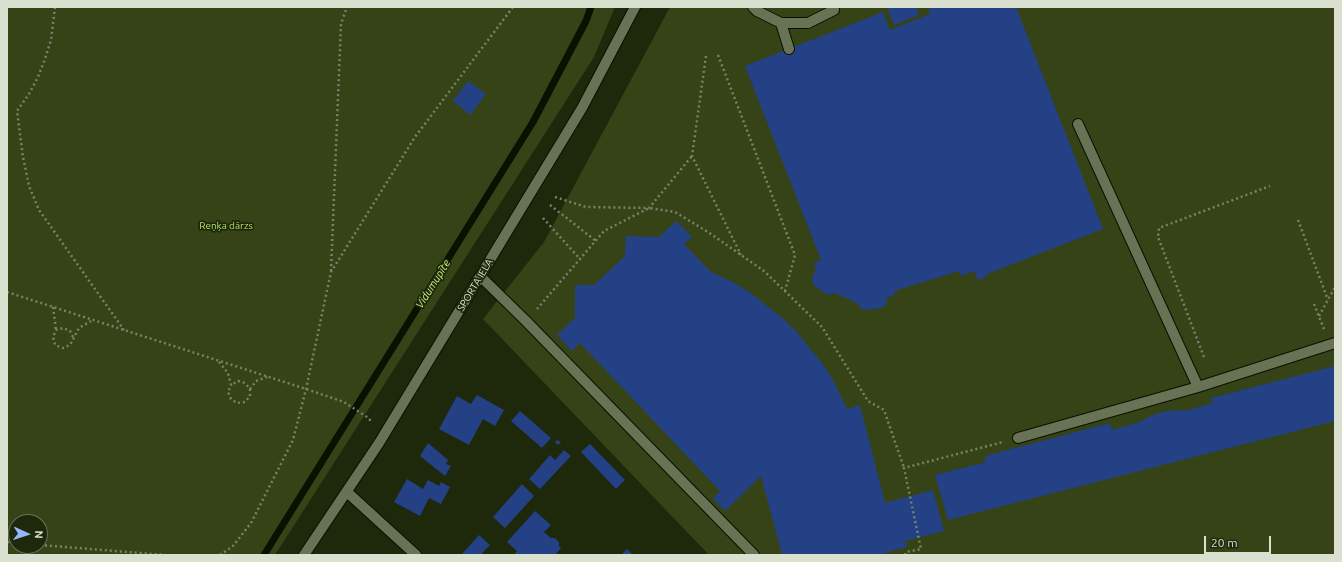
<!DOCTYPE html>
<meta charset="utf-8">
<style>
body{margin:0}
#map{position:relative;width:1342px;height:562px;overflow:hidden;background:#1e280b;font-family:Ubuntu,sans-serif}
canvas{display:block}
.frame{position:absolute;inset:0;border:8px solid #d9e0cf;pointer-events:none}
.north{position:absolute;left:8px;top:514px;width:40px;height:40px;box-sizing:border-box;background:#1e280b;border:1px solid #697259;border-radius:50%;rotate:93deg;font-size:11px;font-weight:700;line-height:16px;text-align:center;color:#d9e0cf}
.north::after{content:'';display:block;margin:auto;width:14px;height:18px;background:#95b6fd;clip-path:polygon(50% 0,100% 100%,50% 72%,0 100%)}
.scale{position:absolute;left:1204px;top:536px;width:67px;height:18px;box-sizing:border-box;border:2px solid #d9e0cf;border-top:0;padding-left:5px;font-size:12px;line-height:14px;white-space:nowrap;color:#d9e0cf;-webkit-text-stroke:3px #1e280b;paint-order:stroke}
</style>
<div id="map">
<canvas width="1342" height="562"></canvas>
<div class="frame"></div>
<div class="north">N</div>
<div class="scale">20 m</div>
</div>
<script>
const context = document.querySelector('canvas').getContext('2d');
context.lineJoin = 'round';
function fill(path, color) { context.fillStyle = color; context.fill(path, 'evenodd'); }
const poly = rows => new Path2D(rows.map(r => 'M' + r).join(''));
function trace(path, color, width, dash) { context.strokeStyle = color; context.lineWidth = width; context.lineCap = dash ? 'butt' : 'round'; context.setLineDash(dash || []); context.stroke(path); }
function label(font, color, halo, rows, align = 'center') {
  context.font = font + ' Ubuntu,sans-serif'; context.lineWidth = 3.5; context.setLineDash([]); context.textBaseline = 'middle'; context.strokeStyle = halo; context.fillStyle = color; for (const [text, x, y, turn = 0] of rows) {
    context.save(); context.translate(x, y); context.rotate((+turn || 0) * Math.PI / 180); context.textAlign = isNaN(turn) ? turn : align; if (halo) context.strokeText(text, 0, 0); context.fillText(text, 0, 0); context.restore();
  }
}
fill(poly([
 [7,7,615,7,594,57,275,555,7,555],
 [16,522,40,522,40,546,16,546],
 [670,7,1335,7,1335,555,709,555,483,319,544,242]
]), '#354316');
trace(poly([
 [264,555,533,122,586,21,591,7]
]), '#091100', 7);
fill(poly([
 [887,7,916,7,919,15,894,25],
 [929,7,1016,7,1103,229,987,274,988,276,978,280,974,271,961,276,959,271,894,291,895,295,886,298,887,303,885,306,881,308,866,310,861,309,859,305,851,300,834,293,829,295,824,293,814,285,812,282,813,275,816,270,814,263,821,260,745,66,883,12,890,30,930,14],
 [468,81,486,94,470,115,453,101],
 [676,221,692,237,684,244,711,272,731,281,749,292,781,317,795,330,821,362,832,378,847,409,860,405,885,503,933,490,944,531,905,541,907,547,877,555,782,555,761,476,725,511,713,498,720,491,580,343,572,351,557,335,575,318,575,285,594,285,625,256,626,236,659,237],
 [1335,366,1335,421,948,520,935,475,986,462,985,456,1110,423,1112,430,1137,423,1153,415,1166,411,1188,410,1213,403,1211,398],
 [477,395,504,410,495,426,483,419,469,445,439,429,457,396,471,404],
 [520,411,551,438,542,448,511,421],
 [557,440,561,442,558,445,555,442],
 [428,443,448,460,446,464,451,466,445,476,420,456],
 [590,444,625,480,616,489,581,452],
 [564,450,571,456,540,489,529,479,550,455,555,460],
 [407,479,423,489,428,480,439,486,441,482,450,487,441,504,429,498,420,516,394,502],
 [522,484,534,496,505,528,493,517],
 [535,511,551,525,544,532,551,538,555,538,559,542,559,546,561,548,555,555,514,555,517,551,507,542],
 [479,535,490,545,484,551,481,555,461,555],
 [627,549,633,555,621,555]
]), '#244185');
const minor = poly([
 [753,7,757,11,781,23,808,23,834,10,834,7],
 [781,23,789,49],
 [1078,124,1198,387],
 [480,276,526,321,754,555],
 [1018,438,1198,387,1335,343],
 [347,492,416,555],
 [304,555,379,443,490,260,582,108,635,7]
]);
trace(minor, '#081000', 12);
trace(poly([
 [55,7,51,40,45,59,38,77,29,94,17,111,23,157,29,186,39,210,124,330],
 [718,55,795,255,785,291],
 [706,56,692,156,741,255],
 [555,197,586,207,649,208,692,156],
 [550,205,596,241],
 [543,218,580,259],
 [1298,220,1328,300],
 [331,271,341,24,347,7],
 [7,292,306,389,344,402,367,417,371,421],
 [1314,304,1324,329],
 [53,307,56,330],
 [537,309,604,231,649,208,675,212,708,232,764,271,822,327,868,401,884,410,904,468],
 [1319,316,1335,287],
 [73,337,70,331,63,328,56,330,53,337,55,345,63,348,70,345,79,328,91,321],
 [1204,357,1158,237,1159,228,1270,186],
 [219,362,228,373,231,385,228,392,231,399,237,403,245,402,250,396,250,389,245,383,238,381,231,385],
 [250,389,256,381,267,377],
 [7,542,16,543],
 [40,545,165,555],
 [220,555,233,546,251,523,293,440,306,389,331,272,415,137,513,7],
 [905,555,906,552,921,549,904,468,1003,442]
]), '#79826b', 2.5, [2, 3]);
trace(minor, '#677354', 10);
label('10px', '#b7df6b', '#1e280b', [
 ["Reņķa dārzs",226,226]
]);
label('10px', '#d9e0cf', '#1e280b', [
 ["SPORTA IELA",475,285,-59]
]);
label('italic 11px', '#c9f27e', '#1e280b', [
 ["Vidumupīte",433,284,-58]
]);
</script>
